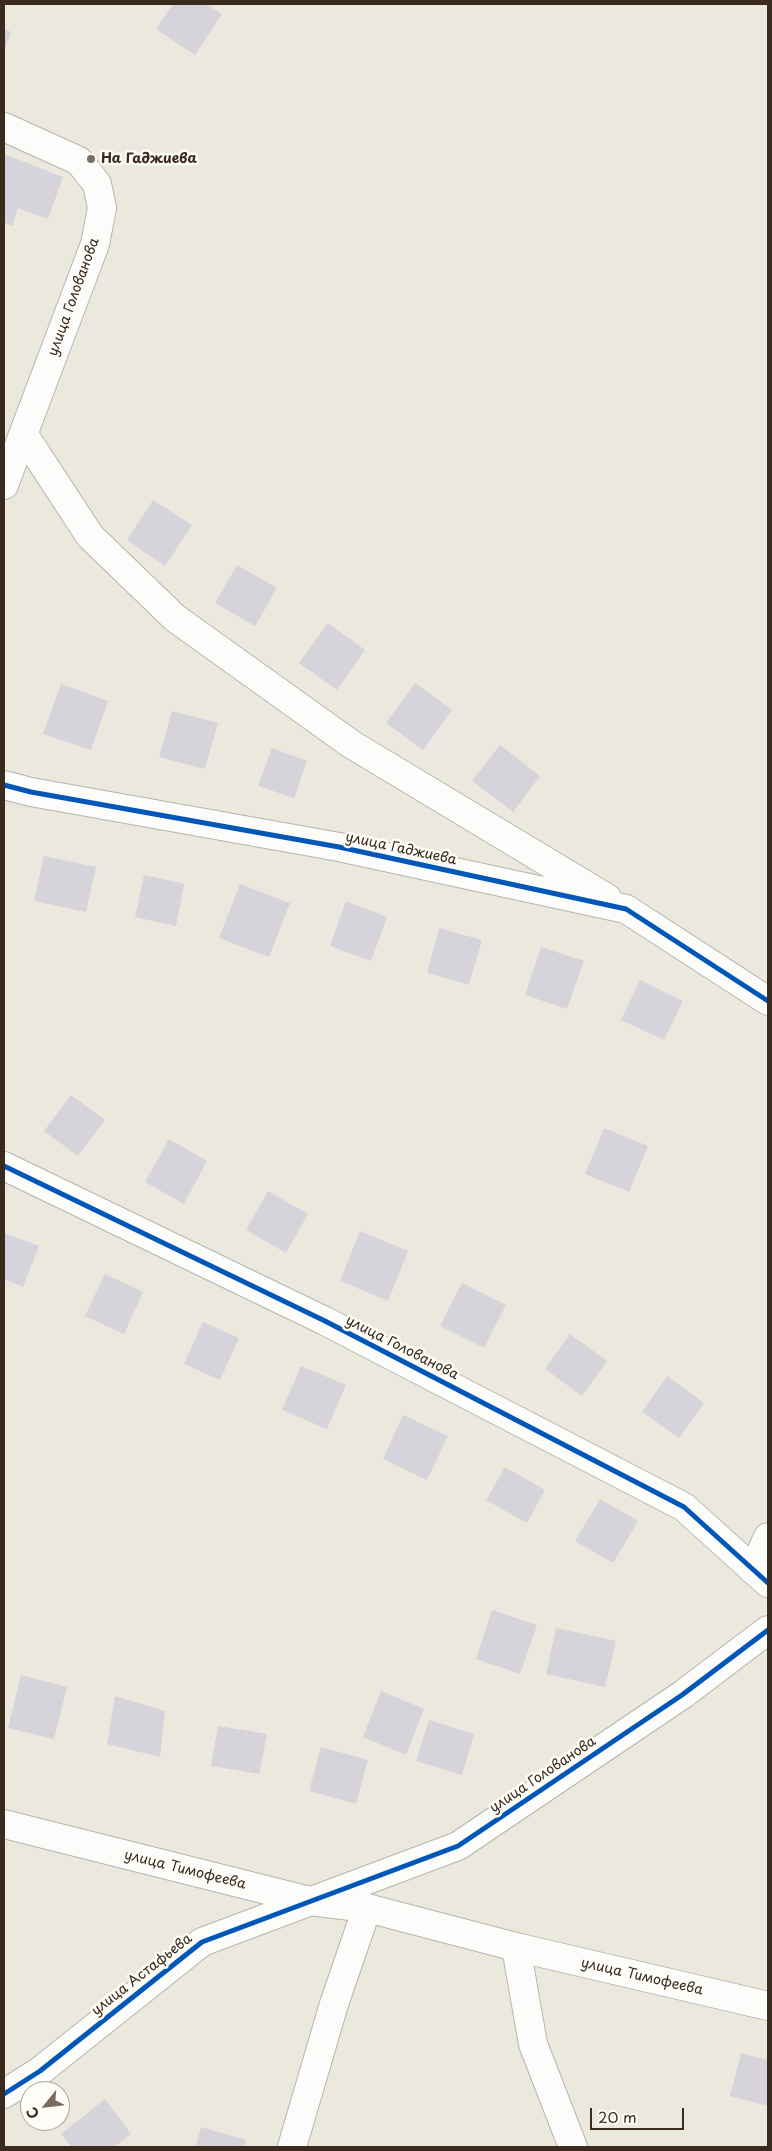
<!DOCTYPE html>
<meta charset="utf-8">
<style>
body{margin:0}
#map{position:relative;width:772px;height:2151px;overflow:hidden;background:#ebe9dd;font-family:"Playpen Sans",sans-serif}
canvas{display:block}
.frame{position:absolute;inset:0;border:5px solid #3b2a1e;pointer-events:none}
.north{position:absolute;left:20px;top:2081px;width:50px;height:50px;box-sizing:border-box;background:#fdfcf7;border:1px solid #afa8a0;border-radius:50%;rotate:241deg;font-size:14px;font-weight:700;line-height:20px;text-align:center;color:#3b2a1e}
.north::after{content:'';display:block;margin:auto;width:18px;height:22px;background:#796d61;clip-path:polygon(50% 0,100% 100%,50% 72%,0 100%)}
.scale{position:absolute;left:590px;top:2108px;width:94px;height:22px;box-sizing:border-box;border:2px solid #3b2a1e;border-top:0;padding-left:6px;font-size:15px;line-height:18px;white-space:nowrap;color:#3b2a1e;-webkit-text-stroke:4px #fdfcf7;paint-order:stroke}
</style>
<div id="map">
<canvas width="772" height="2151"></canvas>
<div class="frame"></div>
<div class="north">С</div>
<div class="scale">20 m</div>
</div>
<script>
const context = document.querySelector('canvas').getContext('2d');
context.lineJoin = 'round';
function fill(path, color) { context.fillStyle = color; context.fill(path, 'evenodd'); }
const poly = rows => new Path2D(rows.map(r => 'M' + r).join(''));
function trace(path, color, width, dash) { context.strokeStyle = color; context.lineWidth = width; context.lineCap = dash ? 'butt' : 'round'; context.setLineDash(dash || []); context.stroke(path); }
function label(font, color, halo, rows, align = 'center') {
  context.font = font + ' "Playpen Sans",sans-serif'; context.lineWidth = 5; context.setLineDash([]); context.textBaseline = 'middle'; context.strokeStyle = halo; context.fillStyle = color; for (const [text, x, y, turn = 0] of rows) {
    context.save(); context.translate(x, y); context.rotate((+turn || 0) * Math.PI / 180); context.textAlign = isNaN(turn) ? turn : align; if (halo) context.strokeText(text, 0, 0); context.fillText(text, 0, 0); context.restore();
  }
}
fill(poly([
 [173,4,206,4,222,14,195,55,156,29],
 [4,29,11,32,4,51],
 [4,154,63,177,48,219,18,208,12,226,4,222],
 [153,500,192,525,165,566,127,540],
 [237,565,277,588,255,626,215,603],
 [328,623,365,650,337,690,299,663],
 [415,683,452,710,423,750,386,723],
 [61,684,108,701,91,750,43,734],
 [172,711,218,723,205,769,159,757],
 [500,745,540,776,513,812,472,781],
 [272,748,307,761,294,798,258,786],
 [44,856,96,867,86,912,34,901],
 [144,875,184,884,176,926,135,917],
 [240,884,290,903,269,957,219,938],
 [346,901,387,917,371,961,330,946],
 [439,928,482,940,469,985,427,973],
 [541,947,584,961,567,1009,525,995],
 [640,980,683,1001,664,1040,621,1020],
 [71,1095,105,1120,78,1156,44,1131],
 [604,1128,648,1146,629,1192,585,1174],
 [169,1139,207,1161,184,1204,145,1182],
 [268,1191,308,1214,286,1253,246,1230],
 [360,1231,408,1251,388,1301,340,1281],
 [4,1233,39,1246,23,1287,4,1279],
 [105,1274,143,1292,124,1334,85,1316],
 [462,1283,506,1305,484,1348,440,1326],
 [203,1322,239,1338,220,1380,184,1364],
 [570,1334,607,1361,582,1396,545,1369],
 [301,1366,346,1385,327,1429,282,1410],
 [667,1376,704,1403,679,1438,642,1412],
 [403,1415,448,1436,427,1480,383,1459],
 [505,1467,545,1490,527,1523,486,1500],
 [600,1499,638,1521,613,1563,575,1541],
 [492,1610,537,1625,520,1674,476,1659],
 [556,1628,616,1641,605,1687,546,1674],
 [21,1675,67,1687,54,1739,8,1728],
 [381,1691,424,1709,406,1755,363,1737],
 [115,1696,165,1711,160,1757,107,1744],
 [429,1720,474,1734,462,1775,416,1761],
 [218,1726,267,1734,259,1774,211,1766],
 [321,1747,368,1760,356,1804,309,1791],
 [741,2053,768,2060,768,2106,730,2096],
 [105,2099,131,2134,114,2147,72,2147,61,2134],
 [201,2127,246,2140,244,2147,196,2147]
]), '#d6d3da');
const street = poly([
 [4,127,79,161,97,184,102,208,95,244,4,485],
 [24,435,90,536,175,618,351,744,607,898],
 [4,785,31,792,339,847,626,909,768,1001],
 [4,1166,325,1321,684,1507,768,1583],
 [753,1570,768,1537],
 [516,1947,533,2044,573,2147],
 [4,2094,40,2071,202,1942,458,1846,682,1695,768,1630],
 [292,2147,334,2004,367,1908]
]);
const primary = poly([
 [4,1824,310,1901,367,1908,516,1947,768,2006]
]);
trace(street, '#b7b4ac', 30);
trace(primary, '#b7b4ac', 30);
trace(street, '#fcfcfa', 28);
trace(primary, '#fcfcfa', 28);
trace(poly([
 [4,785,31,792,339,847,626,909,768,1001],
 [4,1166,325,1321,684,1507,768,1583],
 [4,2094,40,2071,202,1942,458,1846,682,1695,768,1630]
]), '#0057b8', 5);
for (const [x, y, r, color] of [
 [91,159,5,"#796d61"]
]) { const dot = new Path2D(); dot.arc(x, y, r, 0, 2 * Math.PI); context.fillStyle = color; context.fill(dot); trace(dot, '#fdfcf7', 2); }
label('bold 14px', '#3b2a1e', '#fdfcf7', [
 ["На Гаджиева",101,159]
], 'left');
label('14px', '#3b2a1e', '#fdfcf7', [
 ["улица Голованова",74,297,-70],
 ["улица Гаджиева",401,849,12],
 ["улица Голованова",402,1348,27],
 ["улица Голованова",543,1775,-34],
 ["улица Тимофеева",185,1870,14],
 ["улица Астафьева",142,1975,-38],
 ["улица Тимофеева",642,1977,13]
]);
</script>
